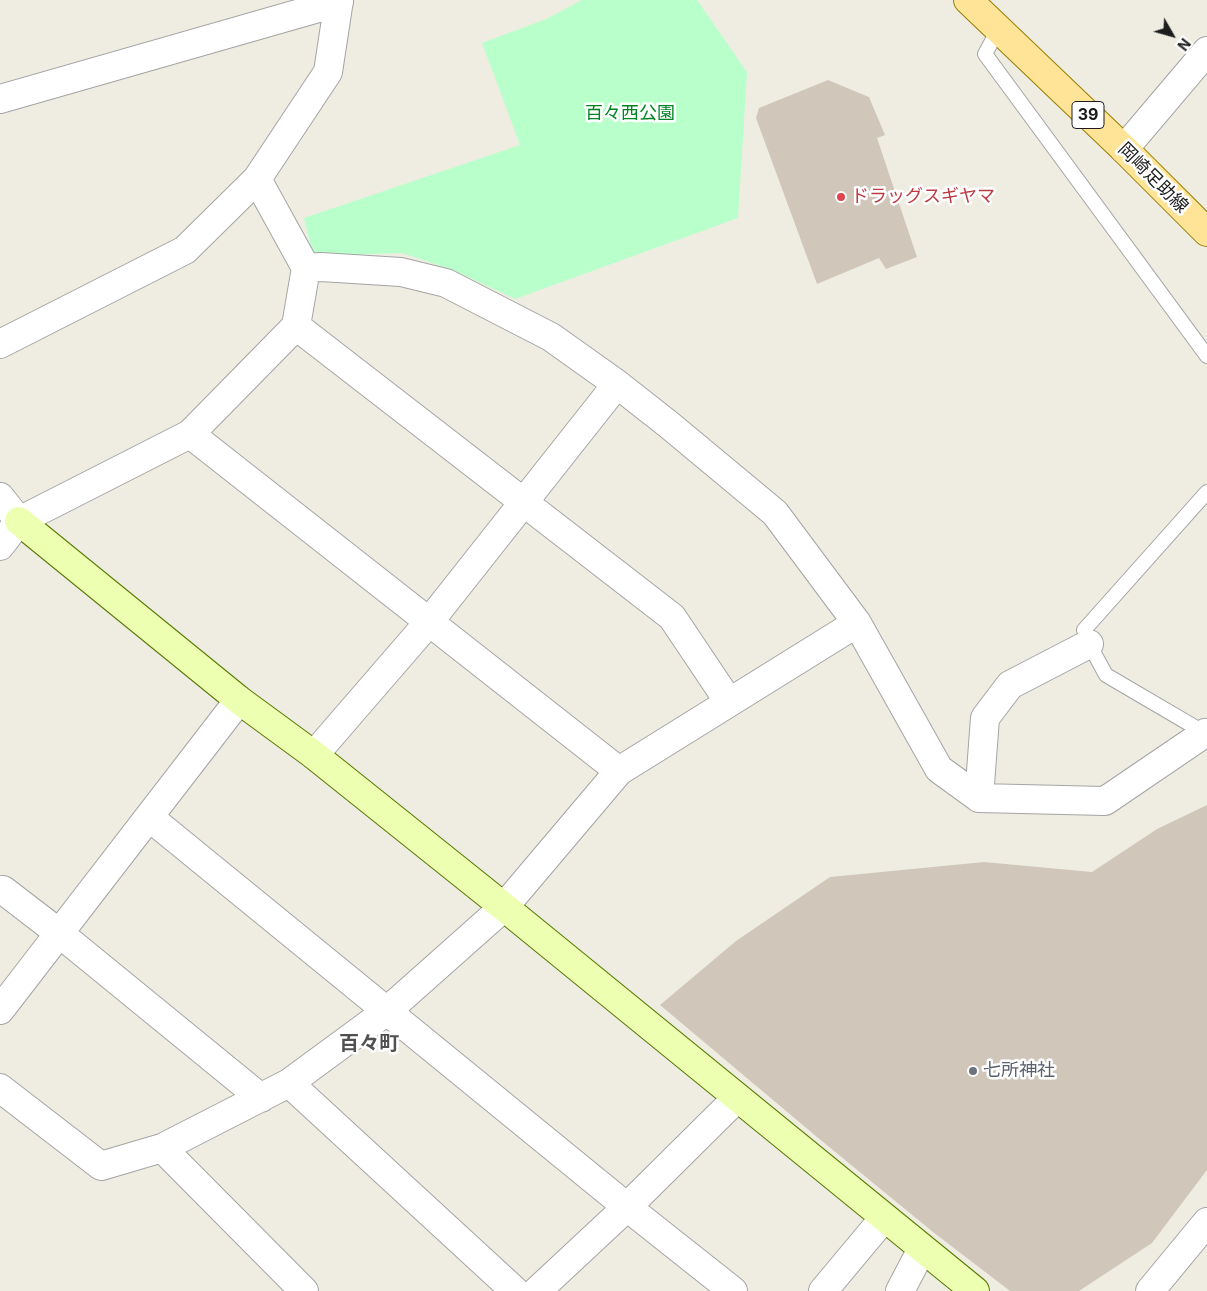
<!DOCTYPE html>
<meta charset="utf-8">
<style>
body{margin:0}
#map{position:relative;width:1207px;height:1291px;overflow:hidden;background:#efede2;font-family:Inter,sans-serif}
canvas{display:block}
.north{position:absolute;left:1147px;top:10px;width:50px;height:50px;-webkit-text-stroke:4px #fff;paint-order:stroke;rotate:128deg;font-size:14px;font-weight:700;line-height:20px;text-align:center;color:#1d1d1d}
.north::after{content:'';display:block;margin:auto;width:18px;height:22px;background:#1d1d1d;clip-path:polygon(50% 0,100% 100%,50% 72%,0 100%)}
</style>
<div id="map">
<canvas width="1207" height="1291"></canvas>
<div class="north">N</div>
</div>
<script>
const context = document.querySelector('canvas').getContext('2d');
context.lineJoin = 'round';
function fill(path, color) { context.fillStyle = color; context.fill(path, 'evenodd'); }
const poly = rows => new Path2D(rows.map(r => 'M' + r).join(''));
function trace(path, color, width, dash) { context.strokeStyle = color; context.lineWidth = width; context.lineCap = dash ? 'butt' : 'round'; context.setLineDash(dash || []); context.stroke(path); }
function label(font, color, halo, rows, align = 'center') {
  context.font = font + ' Inter,"Noto Sans JP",sans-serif'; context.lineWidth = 5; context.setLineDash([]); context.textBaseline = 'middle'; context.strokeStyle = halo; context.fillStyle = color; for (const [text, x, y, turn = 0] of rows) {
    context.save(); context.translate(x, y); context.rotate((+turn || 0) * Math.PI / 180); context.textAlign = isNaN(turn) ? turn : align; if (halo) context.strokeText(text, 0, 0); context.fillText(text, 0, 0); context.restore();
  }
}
fill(poly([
 [582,0,697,0,747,72,738,218,515,299,453,270,402,253,313,256,304,218,520,145,482,43,546,19]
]), '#b9ffcb');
fill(poly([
 [828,80,869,97,885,135,877,138,917,257,886,269,879,258,817,284,756,118,759,108],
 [1207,805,1207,1170,1152,1243,1079,1291,1010,1291,933,1232,817,1137,660,1005,736,941,830,877,984,862,1092,872,1157,829]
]), '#d0c7ba');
const lane = poly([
 [998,30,985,54,1207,356],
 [1205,733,1106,675,1089,644,1084,630,1207,492]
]);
const street = poly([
 [0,99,339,2],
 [1124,149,1207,51],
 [306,268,321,267,401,272,446,283,551,337,617,384,668,424,775,513,857,623,939,769,979,798,1105,801,1205,733,1207,734],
 [296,326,672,617,729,702],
 [0,344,185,250,257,179,328,72,339,0],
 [190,434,619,771],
 [0,497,19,521],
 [0,546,19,521,190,434,296,326,306,268,257,179],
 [314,755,429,622,617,384],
 [979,798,985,718,1010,685,1089,644],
 [149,817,627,1207,733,1291],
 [3,890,59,933,261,1098],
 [0,1010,239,700],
 [289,1083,515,1291],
 [0,1088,101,1166,162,1148,289,1083,387,1011,504,907,619,771,857,623],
 [162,1148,304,1291],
 [537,1291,627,1207,737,1098],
 [823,1291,884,1218],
 [900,1291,922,1249],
 [1150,1291,1207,1222]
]);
const secondary = poly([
 [19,521,239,700,314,755,504,907,975,1291]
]);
const primary = poly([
 [968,0,1124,149,1207,232]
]);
trace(lane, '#a4a4a4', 16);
trace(street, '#a4a4a4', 30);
trace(secondary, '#567800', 30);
trace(primary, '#967e00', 30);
trace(lane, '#fff', 14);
trace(street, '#fff', 28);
trace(secondary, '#edffb0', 28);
trace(primary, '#ffe497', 28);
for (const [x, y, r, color] of [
 [841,197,5,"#e0444e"],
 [973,1071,5,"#6b7280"]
]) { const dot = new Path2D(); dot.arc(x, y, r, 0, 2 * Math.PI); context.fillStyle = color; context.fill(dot); trace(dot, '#fff', 2); }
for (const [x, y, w] of [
 [1088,115,32]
]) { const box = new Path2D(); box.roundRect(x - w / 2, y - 13.5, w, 27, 4); context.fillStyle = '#fff'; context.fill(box); trace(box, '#1d1d1d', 1); }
label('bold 16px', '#1d1d1d', null, [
 ["39",1088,115]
]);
label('18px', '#018523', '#fff', [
 ["百々西公園",630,114]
]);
label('18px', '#1d1d1d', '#fff', [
 ["岡崎足助線",1153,178,45]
]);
label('18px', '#be3a42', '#fff', [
 ["ドラッグスギヤマ",851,197]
], 'left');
label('18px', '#5b616d', '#fff', [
 ["七所神社",983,1071]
], 'left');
label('bold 20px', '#505050', '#fff', [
 ["百々町",369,1044]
]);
</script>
